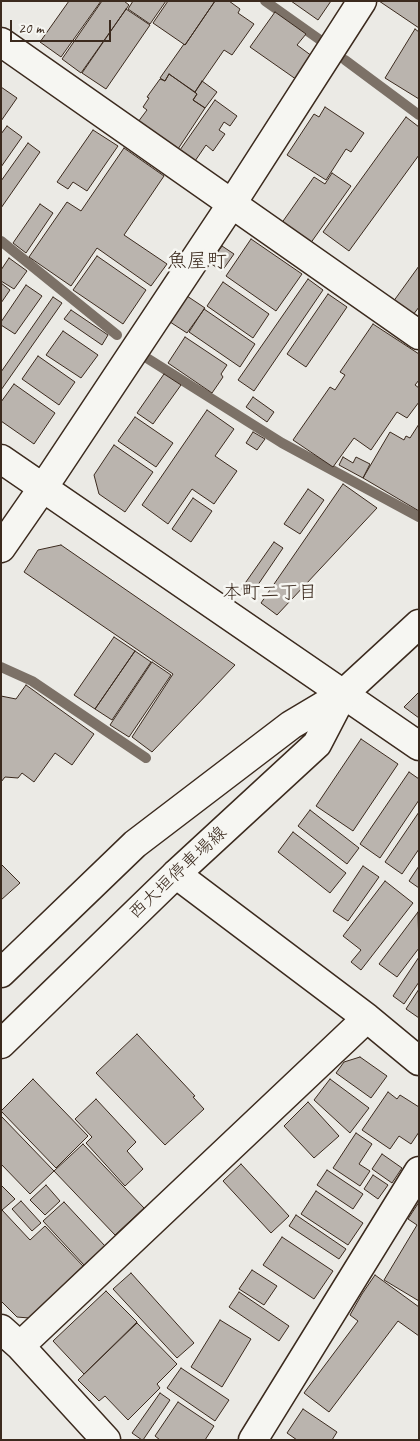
<!DOCTYPE html>
<meta charset="utf-8">
<style>
body{margin:0}
#map{position:relative;width:420px;height:1441px;overflow:hidden;background:#ebeae5;font-family:Caveat,sans-serif}
canvas{display:block}
.frame{position:absolute;inset:0;border:2px solid #3b2a1e;pointer-events:none}
.scale{position:absolute;left:10px;top:20px;width:101px;height:22px;box-sizing:border-box;border:2px solid #3b2a1e;border-top:0;padding-left:6px;font-size:15px;line-height:18px;white-space:nowrap;color:#3b2a1e;-webkit-text-stroke:4px #f6f6f2;paint-order:stroke}
</style>
<div id="map">
<canvas width="420" height="1441"></canvas>
<div class="frame"></div>
<div class="scale">20 m</div>
</div>
<script>
const context = document.querySelector('canvas').getContext('2d');
context.lineJoin = 'round';
const poly = rows => new Path2D(rows.map(r => 'M' + r).join(''));
function trace(path, color, width, dash) { context.strokeStyle = color; context.lineWidth = width; context.lineCap = dash ? 'butt' : 'round'; context.setLineDash(dash || []); context.stroke(path); }
function fill(path, color) { context.fillStyle = color; context.fill(path, 'evenodd'); }
function label(font, color, halo, rows, align = 'center') {
  context.font = font + ' Caveat,"Klee One",sans-serif'; context.lineWidth = 5; context.setLineDash([]); context.textBaseline = 'middle'; context.strokeStyle = halo; context.fillStyle = color; for (const [text, x, y, turn = 0] of rows) {
    context.save(); context.translate(x, y); context.rotate((+turn || 0) * Math.PI / 180); context.textAlign = isNaN(turn) ? turn : align; if (halo) context.strokeText(text, 0, 0); context.fillText(text, 0, 0); context.restore();
  }
}
trace(poly([
 [265,1,323,42],
 [345,60,419,115],
 [1,241,117,335],
 [142,355,282,443,419,517],
 [1,667,32,681,146,758]
]), '#7c7167', 10);
const building = poly([
 [69,1,101,1,61,57,40,42,69,1],
 [102,1,124,1,129,5,81,73,62,59,102,1],
 [133,1,166,1,150,24,128,9,133,1],
 [168,1,215,1,185,45,153,23,168,1],
 [215,1,229,1,240,9,238,13,254,24,232,55,224,50,195,92,169,74,165,81,160,78,184,44,185,45,215,1],
 [291,1,331,1,318,20,291,1],
 [379,1,419,1,419,28,379,1],
 [126,9,150,25,106,89,82,73,126,9],
 [275,12,306,34,297,45,316,59,300,82,250,47,275,12],
 [415,29,419,32,419,99,385,78,415,29],
 [169,74,197,94,193,100,205,108,178,149,138,122,147,110,143,107,149,98,147,97,160,79,165,81,169,74],
 [202,81,217,92,205,108,193,100,197,94,195,92,202,81],
 [1,87,17,98,1,121,1,87],
 [215,100,237,116,230,126,224,122,219,130,225,134,213,151,206,145,195,161,180,150,215,100],
 [325,107,364,133,351,152,346,149,326,180,287,155,314,114,319,117,325,107],
 [406,117,419,127,419,155,349,251,323,232,406,117],
 [7,126,22,137,1,167,1,134,7,126],
 [93,130,118,146,87,191,73,182,68,189,57,182,93,130],
 [28,143,40,152,1,208,1,181,28,143],
 [124,148,164,176,124,235,167,264,151,286,97,248,71,286,29,257,67,202,81,211,124,148],
 [332,173,351,186,310,244,281,224,314,177,325,184,332,173],
 [40,204,53,213,26,253,13,243,40,204],
 [251,239,302,274,276,311,226,276,251,239],
 [222,246,234,254,222,271,210,263,222,246],
 [97,256,146,290,123,324,73,290,97,256],
 [9,258,27,271,14,289,1,281,1,270,9,258],
 [419,266,419,307,413,315,393,302,419,266],
 [308,279,323,290,254,391,238,380,308,279],
 [223,282,269,314,253,338,207,306,223,282],
 [1,283,10,290,1,303,1,283],
 [26,285,42,296,15,334,1,325,1,322,26,285],
 [184,294,205,308,187,333,167,320,184,294],
 [328,294,347,307,306,367,287,354,328,294],
 [53,297,62,303,1,390,1,372,53,297],
 [204,309,255,344,240,367,189,332,204,309],
 [71,310,108,335,102,345,64,319,71,310],
 [373,324,419,354,419,380,415,385,419,388,419,402,407,418,397,412,371,450,354,438,333,467,293,440,330,387,335,390,345,375,340,372,373,324],
 [63,331,98,355,81,378,46,355,63,331],
 [185,337,227,365,221,374,223,377,212,393,168,363,185,337],
 [38,356,75,382,59,405,22,379,38,356],
 [164,374,181,385,153,424,137,413,164,374],
 [14,384,55,413,34,444,1,421,1,402,14,384],
 [253,397,274,412,267,422,246,407,253,397],
 [207,410,234,429,215,456,237,471,214,504,192,489,168,524,142,505,207,410],
 [135,417,173,443,156,467,118,441,135,417],
 [419,424,419,511,363,478,390,432,404,440,406,436,410,438,419,424],
 [253,432,265,439,257,450,246,443,253,432],
 [114,445,153,472,125,512,99,494,94,475,114,445],
 [343,457,353,463,356,457,370,464,363,478,339,465,343,457],
 [343,484,377,508,277,615,261,603,343,484],
 [308,489,324,500,300,534,284,524,308,489],
 [193,498,212,511,191,542,172,529,193,498],
 [274,542,283,548,251,595,241,589,274,542],
 [61,545,235,665,152,752,132,737,173,674,24,572,38,550,61,545],
 [114,637,135,651,95,709,74,695,114,637],
 [135,651,151,662,112,720,95,709,135,651],
 [152,662,171,675,129,737,110,725,152,662],
 [26,685,94,734,72,765,55,753,34,782,22,773,18,778,5,777,1,782,1,696,16,699,26,685],
 [419,692,419,718,404,707,419,692],
 [361,739,398,764,353,831,316,806,361,739],
 [409,772,419,779,419,800,380,858,360,844,409,772],
 [310,810,359,848,347,864,298,826,310,810],
 [419,812,419,849,402,874,385,862,419,812],
 [293,832,346,873,330,893,278,852,293,832],
 [1,864,20,883,1,900,1,864],
 [363,866,379,877,348,921,333,911,363,866],
 [419,866,419,888,409,881,419,866],
 [385,881,413,903,361,970,351,962,361,950,343,936,385,881],
 [418,912,419,948,397,977,379,964,418,912],
 [419,957,419,982,404,1004,393,996,419,957],
 [419,989,419,1018,406,1009,419,989],
 [137,1034,195,1096,193,1097,204,1109,165,1145,96,1073,137,1034],
 [360,1057,387,1076,371,1098,336,1073,344,1062,360,1057],
 [33,1079,88,1136,56,1168,1,1111,33,1079],
 [330,1079,369,1108,350,1133,314,1100,330,1079],
 [388,1092,397,1099,400,1095,419,1107,419,1132,411,1144,399,1136,390,1149,362,1130,388,1092],
 [96,1099,136,1142,127,1151,143,1169,125,1186,86,1143,92,1137,75,1119,96,1099],
 [308,1102,339,1136,314,1158,284,1126,308,1102],
 [1,1116,54,1171,30,1194,1,1164,1,1116],
 [356,1133,372,1144,359,1164,370,1171,360,1186,333,1168,356,1133],
 [83,1144,144,1208,115,1235,54,1171,83,1144],
 [382,1154,402,1168,392,1183,372,1169,382,1154],
 [241,1164,289,1216,271,1233,223,1181,241,1164],
 [327,1170,363,1194,353,1209,317,1185,327,1170],
 [373,1175,388,1185,378,1199,364,1189,373,1175],
 [1,1185,15,1199,2,1210,30,1240,45,1226,83,1266,29,1318,17,1317,1,1301,1,1185],
 [46,1185,60,1201,45,1215,30,1200,46,1185],
 [316,1191,363,1223,348,1245,301,1214,316,1191],
 [21,1201,41,1223,32,1231,12,1209,21,1201],
 [64,1202,105,1246,84,1265,43,1221,64,1202],
 [419,1202,419,1301,384,1280,417,1225,408,1219,419,1202],
 [296,1215,346,1249,339,1259,289,1226,296,1215],
 [282,1237,333,1271,314,1299,263,1265,282,1237],
 [252,1270,277,1286,264,1305,239,1289,252,1270],
 [131,1273,194,1343,177,1358,113,1289,131,1273],
 [375,1275,419,1307,419,1336,398,1321,329,1412,304,1393,358,1321,350,1315,362,1294,375,1275],
 [106,1291,137,1322,84,1374,53,1341,106,1291],
 [239,1292,289,1326,279,1341,229,1307,239,1292],
 [220,1320,251,1339,222,1387,191,1367,220,1320],
 [137,1323,177,1364,157,1384,160,1388,128,1420,105,1396,99,1401,78,1380,137,1323],
 [181,1368,229,1400,215,1421,167,1388,181,1368],
 [160,1393,170,1400,143,1440,142,1440,132,1433,160,1393],
 [178,1402,214,1426,205,1440,160,1440,155,1436,178,1402],
 [303,1409,337,1432,332,1440,297,1440,287,1433,303,1409]
]);
fill(building, '#bab4ae');
trace(building, '#3b2a1e', 1);
const minor = poly([
 [1,42,419,335],
 [1,459,419,746],
 [1,548,53,473,231,205,362,1],
 [176,874,367,1018,419,1061],
 [1,1329,20,1346,106,1440],
 [20,1346,367,1018],
 [253,1440,419,1171]
]);
const secondary = poly([
 [1,973,135,844,291,725,343,694,419,624],
 [1,1044,176,874,317,744,343,694]
]);
trace(minor, '#3b2a1e', 31);
trace(secondary, '#3b2a1e', 31);
trace(minor, '#f6f6f2', 28);
trace(secondary, '#f6f6f2', 28);
label('18px', '#3b2a1e', '#f6f6f2', [
 ["西大垣停車場線",178,873,-43]
]);
label('19px', '#3b2a1e', '#f6f6f2', [
 ["本町二丁目",270,593]
]);
label('20px', '#3b2a1e', '#f6f6f2', [
 ["魚屋町",197,262]
]);
</script>
